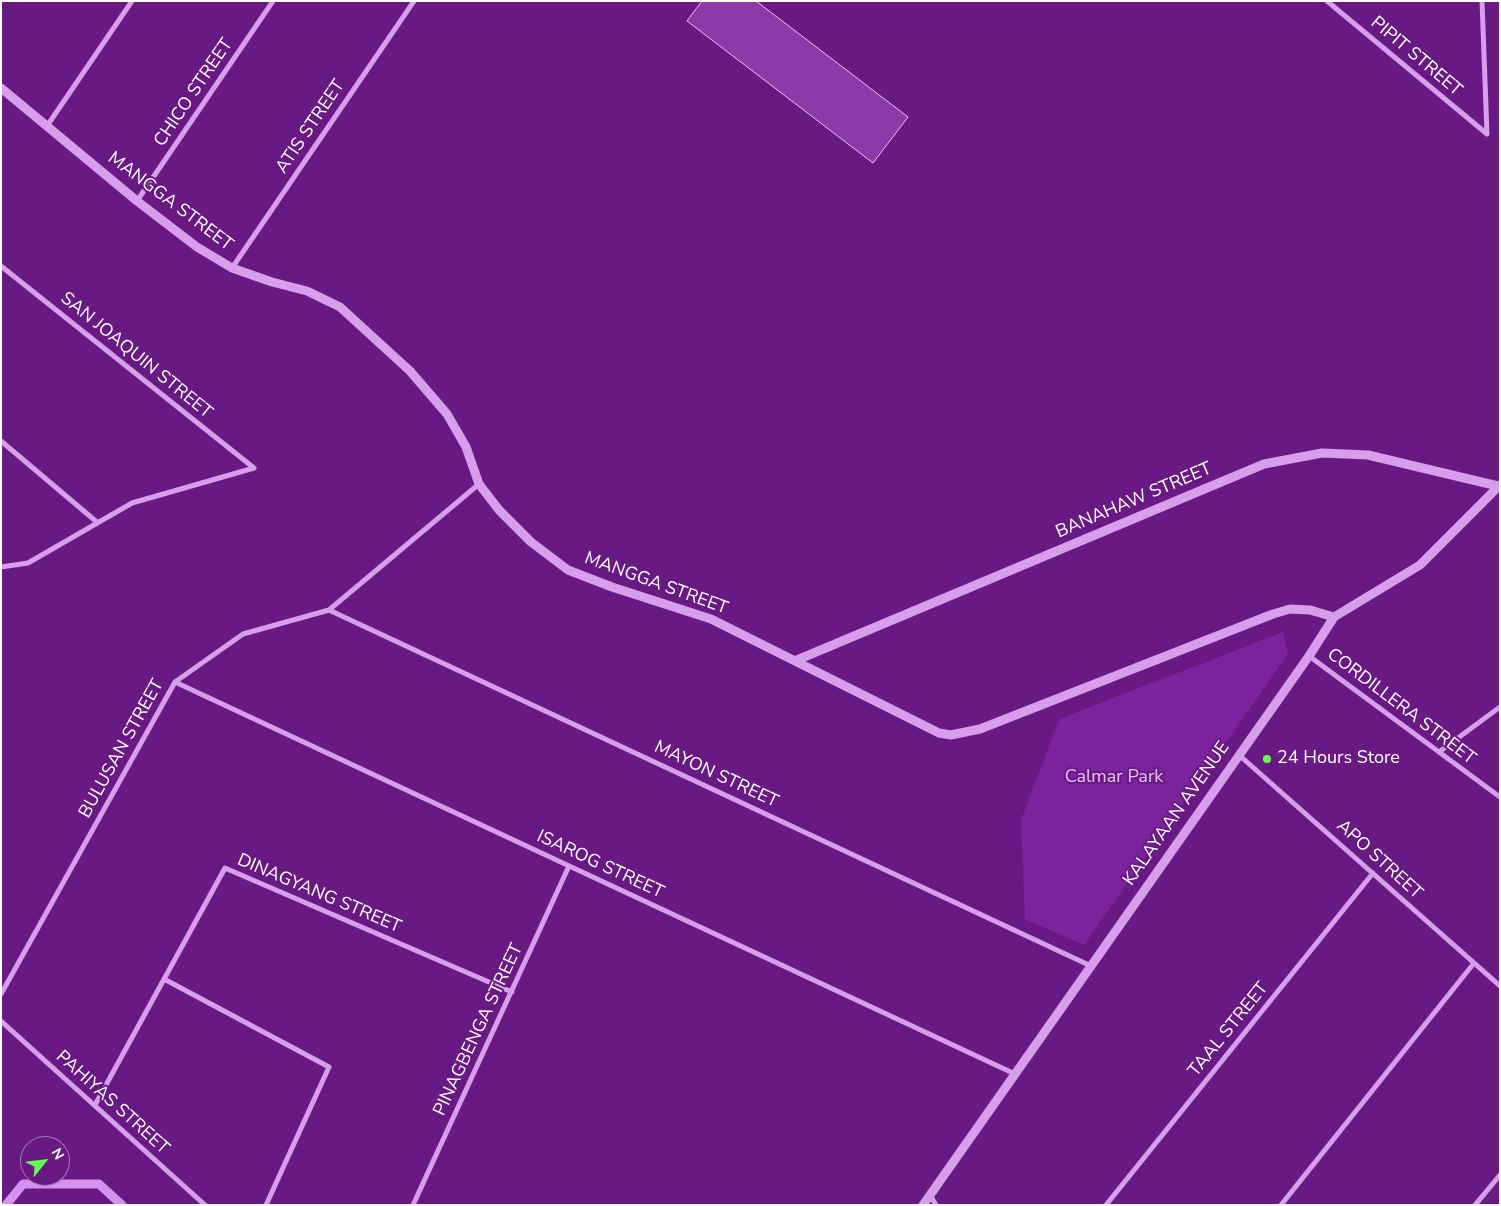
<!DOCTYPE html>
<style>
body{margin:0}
#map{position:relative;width:1501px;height:1206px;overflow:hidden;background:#691983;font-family:"Nunito Sans",sans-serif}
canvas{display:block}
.frame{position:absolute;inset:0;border:2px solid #fff;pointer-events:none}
.north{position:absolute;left:20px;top:1136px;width:50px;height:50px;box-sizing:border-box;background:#691983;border:1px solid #a575b5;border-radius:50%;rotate:61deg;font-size:14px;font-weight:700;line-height:20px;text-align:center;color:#fff}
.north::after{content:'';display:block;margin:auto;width:18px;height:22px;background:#6afe59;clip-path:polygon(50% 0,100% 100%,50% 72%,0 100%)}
</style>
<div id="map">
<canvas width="1501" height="1206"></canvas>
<div class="frame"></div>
<div class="north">N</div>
</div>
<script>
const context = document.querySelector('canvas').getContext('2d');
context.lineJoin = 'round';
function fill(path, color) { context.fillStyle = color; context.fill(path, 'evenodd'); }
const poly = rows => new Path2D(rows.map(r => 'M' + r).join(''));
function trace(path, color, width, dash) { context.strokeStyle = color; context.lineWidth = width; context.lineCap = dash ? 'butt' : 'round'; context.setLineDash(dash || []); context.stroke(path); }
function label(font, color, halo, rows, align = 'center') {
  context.font = font + ' "Nunito Sans",sans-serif'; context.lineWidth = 4; context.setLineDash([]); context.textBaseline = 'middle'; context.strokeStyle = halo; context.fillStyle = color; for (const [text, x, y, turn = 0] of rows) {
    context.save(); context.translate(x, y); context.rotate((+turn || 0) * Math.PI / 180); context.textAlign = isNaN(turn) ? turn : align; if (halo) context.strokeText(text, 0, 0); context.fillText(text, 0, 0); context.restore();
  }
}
fill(poly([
 [1283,632,1288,654,1084,945,1025,919,1021,820,1059,719]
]), '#7c229c');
trace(poly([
 [6,1205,23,1184,99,1184,122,1205]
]), '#d491ee', 9);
const building = poly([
 [702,1,756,1,908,117,873,163,687,21,702,1]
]);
fill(building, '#8c39a9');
trace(building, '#eac3f8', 1);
trace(poly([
 [1327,1,1487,134],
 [1482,1,1487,134],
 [47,126,132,1],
 [137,201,273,1],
 [1,266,254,468],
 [232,268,414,1],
 [1,441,98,523],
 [1,567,28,563,132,503,254,468],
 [329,610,1091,966],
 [1309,656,1500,797],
 [175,682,1015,1074],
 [1439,752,1500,707],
 [1239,755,1500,986],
 [164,979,329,1067,266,1205],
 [1,994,175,682,243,634,329,610,479,484],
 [1,1021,205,1205],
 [95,1105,225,868,512,992],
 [930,1195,936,1205],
 [413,1205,569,866],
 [1106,1205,1373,873],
 [1281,1205,1474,963],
 [1475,1205,1500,1175]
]), '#d79eeb', 5);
trace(poly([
 [1,88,137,201,197,247,232,268,272,282,307,291,340,307,410,371,447,414,466,447,479,484,499,510,531,542,568,570,612,587,711,619,939,733,951,735,980,729,1273,614,1290,609,1310,610,1334,617],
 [797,660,1264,464,1322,453,1368,455,1498,486],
 [923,1205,1309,656,1334,617,1420,565,1500,485]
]), '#d79eeb', 9);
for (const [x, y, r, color] of [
 [1267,759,5,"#6afe59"]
]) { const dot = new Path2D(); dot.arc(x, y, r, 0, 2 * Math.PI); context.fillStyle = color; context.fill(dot); trace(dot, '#691983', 2); }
label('18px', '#fff', '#691983', [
 ["PIPIT STREET",1416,57,40],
 ["CHICO STREET",194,93,-56],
 ["ATIS STREET",311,127,-56],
 ["MANGGA STREET",170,202,37],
 ["SAN JOAQUIN STREET",136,356,39],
 ["BANAHAW STREET",1134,501,-23],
 ["MANGGA STREET",656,584,20],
 ["CORDILLERA STREET",1401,707,37],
 ["BULUSAN STREET",122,749,-61],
 ["MAYON STREET",716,775,25],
 ["KALAYAAN AVENUE",1177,814,-55],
 ["APO STREET",1379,860,42],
 ["ISAROG STREET",600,865,25],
 ["DINAGYANG STREET",319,894,23],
 ["PINAGBENGA STREET",479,1030,-65],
 ["TAAL STREET",1229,1030,-51],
 ["PAHIYAS STREET",112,1103,42]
]);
label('18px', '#fff', '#691983', [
 ["24 Hours Store",1277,759]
], 'left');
label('18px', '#eac3f8', '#691983', [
 ["Calmar Park",1114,778]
]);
</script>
